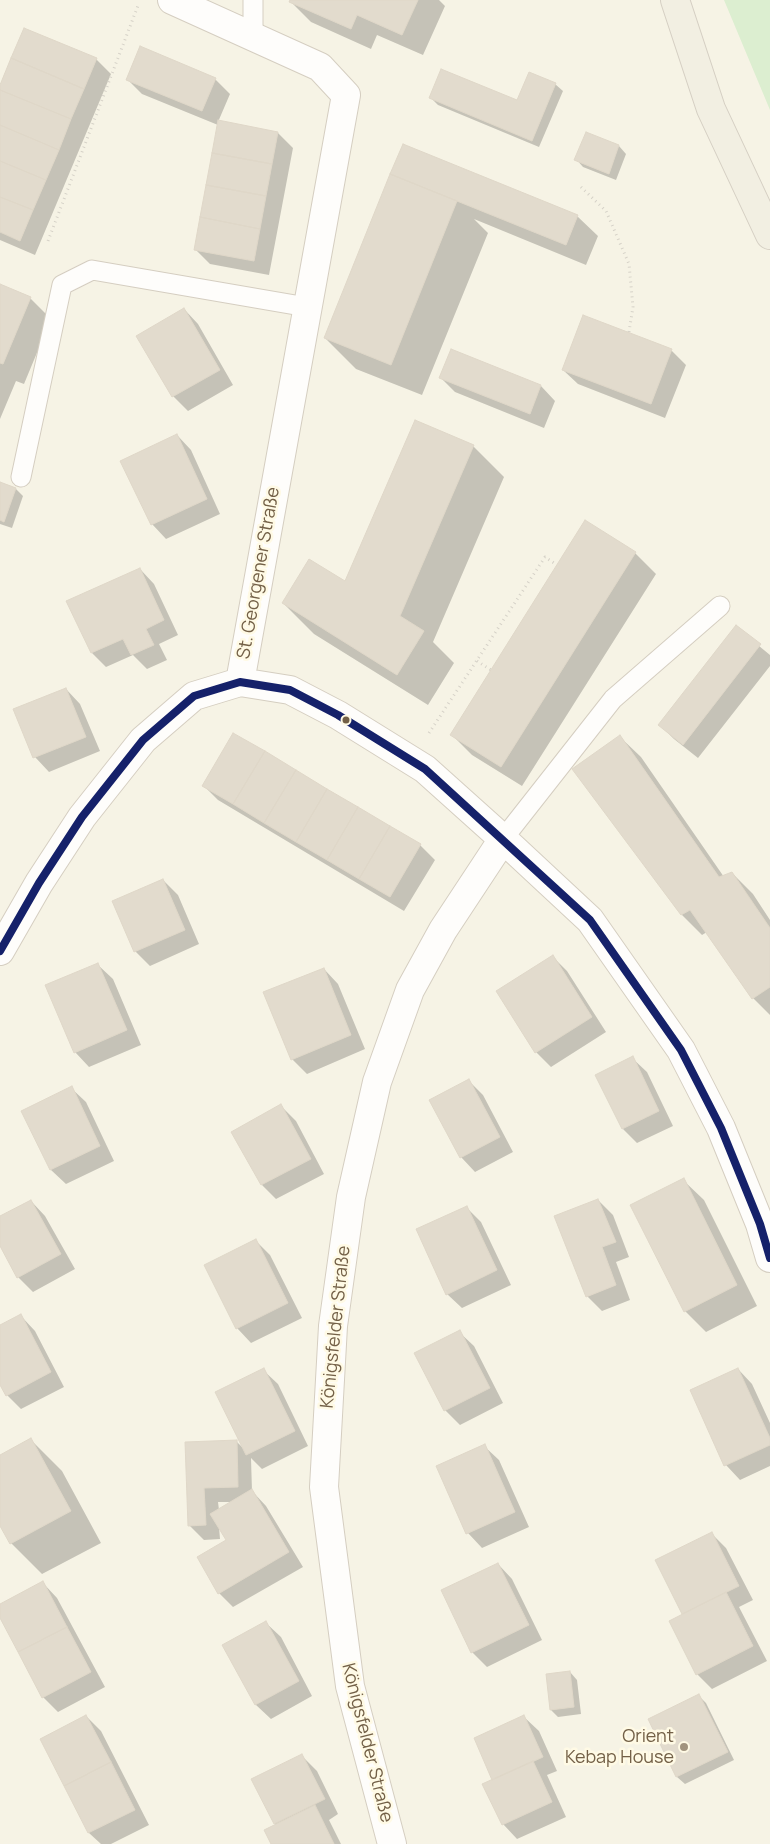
<!DOCTYPE html>
<meta charset="utf-8">
<style>
body{margin:0}
canvas{display:block;background:#f6f3e5}
</style>
<canvas width="770" height="1844"></canvas>
<script>
const context = document.querySelector('canvas').getContext('2d');
context.lineJoin = 'round';
function fill(path, color) { context.fillStyle = color; context.fill(path, 'evenodd'); }
const poly = rows => new Path2D(rows.map(r => 'M' + r).join(''));
function trace(path, color, width, dash) { context.strokeStyle = color; context.lineWidth = width; context.lineCap = dash ? 'butt' : 'round'; context.setLineDash(dash || []); context.stroke(path); }
function label(font, color, halo, rows, align = 'center') {
  context.font = font + ' Manrope,sans-serif'; context.lineWidth = 5; context.setLineDash([]); context.textBaseline = 'middle'; context.strokeStyle = halo; context.fillStyle = color; for (const [text, x, y, turn = 0] of rows) {
    context.save(); context.translate(x, y); context.rotate((+turn || 0) * Math.PI / 180); context.textAlign = isNaN(turn) ? turn : align; if (halo) context.strokeText(text, 0, 0); context.fillText(text, 0, 0); context.restore();
  }
}
fill(poly([
 [724,0,770,0,770,110]
]), '#dceed0');
fill(poly([
 [291,0,439,0,445,6,423,55,377,35,371,49,311,22,290,1],
 [96,59,111,74,35,255,0,240,0,88],
 [215,79,230,94,218,122,278,133,293,148,269,275,210,264,195,249,218,125,142,94,128,80],
 [555,84,563,91,539,147,438,105,431,98,518,102],
 [587,134,619,146,626,154,616,180,583,167,576,159],
 [403,145,577,216,598,236,586,265,474,219,488,233,422,395,356,369,325,338],
 [0,286,30,298,51,319,24,384,16,381,0,419],
 [184,309,198,324,233,385,188,411,173,396],
 [671,350,686,365,665,418,578,384,563,370],
 [441,378,541,386,555,401,544,428,455,392],
 [177,435,191,450,220,514,166,539,152,524],
 [473,446,504,477,433,642,454,663,428,705,314,634,283,603,345,583],
 [0,483,16,489,23,496,12,528,0,524],
 [635,553,656,574,522,786,472,755,452,735],
 [140,569,154,584,178,635,159,644,167,660,147,669,133,655,106,667,92,653,68,602],
 [736,627,770,655,770,666,698,758,674,739,660,725],
 [66,689,80,704,100,751,49,772,35,757],
 [620,737,641,757,724,877,732,873,753,894,770,920,770,1015,753,998,707,932,702,935,682,915],
 [204,786,420,845,435,860,404,911,218,800],
 [163,880,178,895,199,944,150,966,135,951],
 [553,957,567,971,606,1032,551,1067,536,1052],
 [98,965,113,979,141,1045,89,1067,75,1052],
 [324,969,338,984,365,1049,307,1074,292,1059],
 [632,1058,647,1072,673,1126,637,1143,623,1129],
 [468,1080,483,1095,513,1152,475,1172,461,1157],
 [71,1088,86,1102,114,1161,66,1184,51,1170,23,1111],
 [281,1106,296,1121,324,1174,276,1199,262,1185],
 [683,1180,704,1200,757,1306,706,1332,685,1311],
 [598,1200,613,1215,629,1257,616,1262,630,1300,602,1311,587,1296],
 [31,1201,45,1216,75,1269,33,1292,18,1277,0,1243,0,1218],
 [466,1207,481,1222,511,1285,462,1308,447,1294],
 [256,1241,270,1255,302,1318,251,1343,237,1328],
 [21,1316,35,1331,64,1387,21,1409,7,1395,0,1382,0,1327],
 [459,1332,474,1346,503,1403,460,1425,445,1410],
 [738,1369,752,1384,770,1423,770,1466,740,1480,726,1465],
 [263,1370,278,1384,308,1446,262,1469,251,1458,252,1491,266,1506,303,1567,233,1607,219,1593,228,1541,219,1527,220,1539,204,1540,189,1525,186,1443,236,1441,244,1449],
 [218,1502,234,1502,219,1510],
 [31,1440,62,1471,101,1543,42,1574,11,1543,0,1523,0,1456],
 [484,1446,499,1460,529,1527,482,1548,468,1533],
 [711,1533,726,1548,753,1600,739,1607,767,1661,712,1689,697,1674,684,1615,657,1561],
 [498,1564,512,1579,542,1640,487,1667,472,1652],
 [43,1583,57,1598,105,1687,58,1712,43,1697,0,1615,0,1606],
 [266,1623,281,1637,312,1696,271,1719,256,1705,224,1646],
 [570,1672,577,1680,581,1714,558,1717,551,1710],
 [699,1696,706,1703,734,1760,685,1784,677,1777,649,1720],
 [86,1716,101,1731,149,1825,111,1844,101,1844,89,1833,41,1739],
 [524,1717,539,1731,557,1771,547,1775,566,1817,517,1839,503,1824,494,1780],
 [302,1756,317,1771,338,1814,329,1820,341,1844,273,1844,275,1824,253,1780]
]), '#0003');
const building = poly([
 [290,0,418,0,402,35,357,15,351,29,289,2,290,0],
 [24,28,97,58,84,89,11,58,24,28],
 [140,46,216,78,202,111,126,80,140,46],
 [11,58,84,89,71,119,0,90,0,85,11,58],
 [441,69,517,100,529,72,556,83,532,141,429,98,441,69],
 [0,90,71,119,59,150,0,125,0,90],
 [218,120,278,132,272,164,212,153,218,120],
 [0,125,59,150,46,180,0,161,0,125],
 [586,132,619,145,609,174,574,160,586,132],
 [403,144,578,215,566,245,390,174,403,144],
 [212,153,272,164,266,196,206,185,212,153],
 [0,161,46,180,33,210,0,197,0,161],
 [390,174,457,201,391,365,324,338,390,174],
 [206,185,266,196,260,229,200,217,206,185],
 [0,197,33,210,20,241,0,232,0,197],
 [200,217,260,229,254,261,194,250,200,217],
 [0,284,31,297,3,364,0,363,0,284],
 [184,308,220,370,172,397,136,336,184,308],
 [583,315,672,349,651,404,562,370,583,315],
 [451,349,541,385,530,414,439,378,451,349],
 [415,420,474,445,400,616,424,631,397,675,282,603,309,559,345,581,415,420],
 [177,434,207,499,151,525,120,461,177,434],
 [0,482,16,488,4,522,0,520,0,482],
 [585,520,636,552,501,767,450,735,585,520],
 [140,568,164,620,146,629,154,645,131,655,123,639,91,653,66,601,140,568],
 [736,625,761,644,683,745,658,725,736,625],
 [66,688,86,737,33,758,13,709,66,688],
 [233,733,265,751,233,804,202,786,233,733],
 [620,735,719,877,732,872,770,928,770,987,752,999,690,910,681,915,572,769,620,735],
 [265,751,296,770,264,823,233,804,265,751],
 [296,770,327,789,296,842,264,823,296,770],
 [327,789,358,807,327,860,296,842,327,789],
 [358,807,390,826,359,879,327,860,358,807],
 [390,826,421,844,390,897,359,879,390,826],
 [163,879,185,930,134,952,112,901,163,879],
 [553,955,592,1017,535,1053,496,991,553,955],
 [98,963,127,1030,74,1053,45,985,98,963],
 [324,968,351,1035,291,1060,263,992,324,968],
 [633,1056,659,1111,622,1129,595,1075,633,1056],
 [469,1079,500,1137,460,1158,429,1100,469,1079],
 [72,1086,100,1146,50,1170,21,1111,72,1086],
 [281,1104,311,1159,261,1185,231,1132,281,1104],
 [684,1178,737,1285,684,1312,630,1205,684,1178],
 [598,1199,616,1242,602,1247,616,1285,586,1297,554,1216,598,1199],
 [31,1200,61,1254,17,1278,0,1246,0,1216,31,1200],
 [467,1206,497,1270,446,1295,416,1229,467,1206],
 [256,1239,288,1303,236,1329,204,1265,256,1239],
 [21,1314,51,1372,6,1396,0,1385,0,1325,21,1314],
 [460,1330,490,1388,444,1411,414,1353,460,1330],
 [264,1368,295,1431,246,1455,215,1392,264,1368],
 [738,1368,770,1438,770,1445,724,1466,690,1390,738,1368],
 [31,1438,71,1511,10,1544,0,1526,0,1455,31,1438],
 [237,1440,238,1487,204,1488,206,1525,188,1526,185,1442,237,1440],
 [485,1444,515,1512,466,1534,436,1466,485,1444],
 [252,1489,289,1552,218,1594,197,1557,226,1540,210,1514,252,1489],
 [712,1532,739,1586,682,1614,655,1560,712,1532],
 [498,1563,529,1625,471,1653,441,1590,498,1563],
 [43,1581,67,1627,18,1652,0,1618,0,1604,43,1581],
 [726,1592,753,1646,696,1675,669,1621,726,1592],
 [266,1621,299,1681,255,1705,222,1645,266,1621],
 [67,1627,91,1672,42,1698,18,1652,67,1627],
 [570,1671,574,1707,550,1710,546,1674,570,1671],
 [699,1694,728,1752,676,1777,648,1719,699,1694],
 [86,1715,111,1762,64,1786,40,1739,86,1715],
 [524,1715,543,1757,492,1780,474,1738,524,1715],
 [302,1754,325,1799,274,1824,251,1779,302,1754],
 [533,1761,552,1802,502,1825,482,1784,533,1761],
 [111,1762,135,1810,88,1833,64,1786,111,1762],
 [315,1805,334,1844,271,1844,264,1830,315,1805]
]);
fill(building, '#e2dbcd');
trace(building, '#dfd7c8', 1);
const lane = poly([
 [253,36,253,0],
 [21,477,62,285,92,270,307,307],
 [503,839,613,699,720,606]
]);
const street = poly([
 [172,0,320,67,346,95,240,682],
 [0,951,39,883,82,817,143,740,194,696,240,682,290,690,338,715,425,769,503,839,590,920,681,1050,721,1128,760,1224,770,1258],
 [392,1844,350,1686,324,1487,333,1326,351,1197,377,1082,410,990,443,930,503,839]
]);
const primary = poly([
 [675,0,711,109,770,235]
]);
trace(lane, '#d5cec1', 21);
trace(street, '#d5cec1', 30);
trace(primary, '#d5cfc3', 30);
trace(poly([
 [581,187,606,211,629,264,633,307,629,332],
 [48,241,139,3],
 [477,661,491,670],
 [429,733,545,557,557,565]
]), '#d6d2c8', 3, [1, 4]);
trace(lane, '#fefdfb', 19);
trace(street, '#fefdfb', 28);
trace(primary, '#f2efe2', 28);
trace(poly([
 [0,951,39,883,82,817,143,740,194,696,240,682,290,690,338,715,425,769,590,920,681,1050,721,1128,760,1224,770,1258]
]), '#15216a', 8);
for (const [x, y, r, color] of [
 [346,720,4.5,"#736047"],
 [684,1747,5,"#a1937e"]
]) { const dot = new Path2D(); dot.arc(x, y, r, 0, 2 * Math.PI); context.fillStyle = color; context.fill(dot); trace(dot, '#fffae5', 2); }
label('18px', '#736047', '#fffae5', [
 ["St. Georgener Straße",259,573,-80],
 ["Königsfelder Straße",336,1327,-84],
 ["Königsfelder Straße",367,1743,76]
]);
label('18px', '#736047', '#fffae5', [
 ["Orient",674,1737],
 ["Kebap House",674,1758]
], 'right');
</script>
